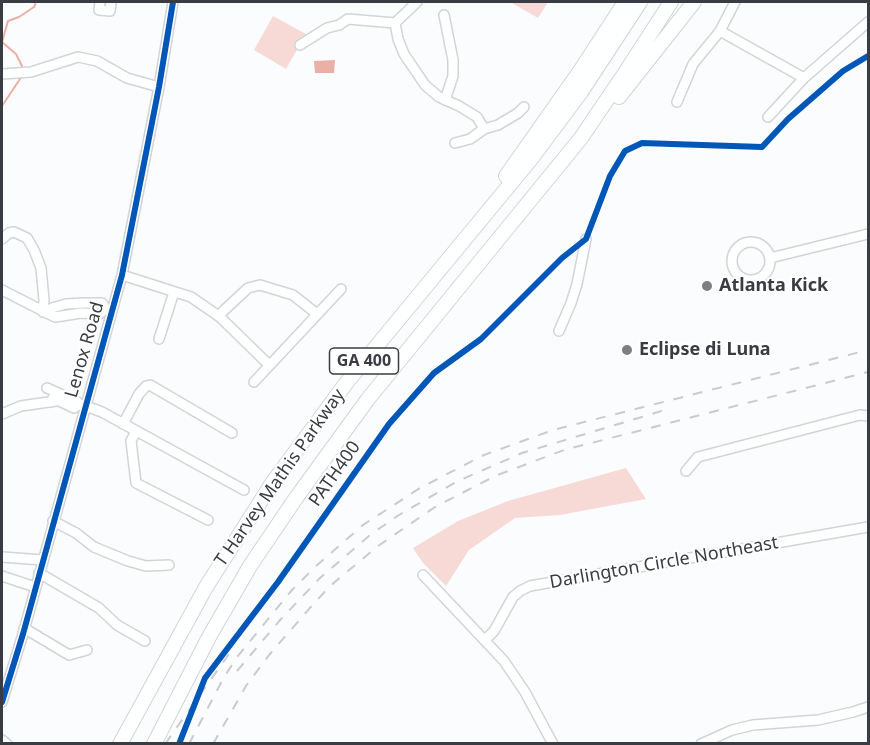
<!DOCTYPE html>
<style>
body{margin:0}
#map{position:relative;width:870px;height:745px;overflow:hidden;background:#fbfcfe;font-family:"Noto Sans",sans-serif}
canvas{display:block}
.frame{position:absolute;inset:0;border:3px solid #393c43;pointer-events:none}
</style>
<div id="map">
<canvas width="870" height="745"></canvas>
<div class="frame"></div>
</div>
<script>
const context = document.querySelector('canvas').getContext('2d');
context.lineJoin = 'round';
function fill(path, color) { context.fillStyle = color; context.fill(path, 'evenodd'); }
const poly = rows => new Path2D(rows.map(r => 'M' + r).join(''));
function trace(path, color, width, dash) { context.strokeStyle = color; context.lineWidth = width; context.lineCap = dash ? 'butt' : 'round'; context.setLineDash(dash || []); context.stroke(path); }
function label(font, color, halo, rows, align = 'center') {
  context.font = font + ' "Noto Sans",sans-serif'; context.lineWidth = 4.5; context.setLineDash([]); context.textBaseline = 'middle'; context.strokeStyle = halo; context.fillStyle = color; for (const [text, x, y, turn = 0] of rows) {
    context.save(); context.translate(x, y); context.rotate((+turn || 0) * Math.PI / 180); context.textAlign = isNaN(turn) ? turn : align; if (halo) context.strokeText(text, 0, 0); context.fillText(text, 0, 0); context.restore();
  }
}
fill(poly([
 [510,2,548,2,538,18],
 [273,16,306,34,286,69,254,50],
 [626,468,646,499,560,515,515,518,469,550,446,586,423,563,413,548,458,521,508,501]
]), '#f7dad5');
fill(poly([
 [335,60,334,73,315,73,314,61]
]), '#eab0a5');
trace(poly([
 [22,70,22,66,16,54,2,42,8,21,19,17,34,7,36,2],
 [2,106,22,76]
]), '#eab0a5', 2);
const minor = poly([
 [100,2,99,10,110,11,111,2],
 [444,15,453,60,453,76,445,100],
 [395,23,398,39,404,54,425,85,439,97,459,106,477,117,484,129],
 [720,31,804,78],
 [300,45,327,28,339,25,348,19,395,23,417,2],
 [2,74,31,72,78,57,97,61,127,78,159,87],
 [677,102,693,64,720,31,735,2],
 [768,117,804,78,868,22],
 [455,143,470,139,484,129,498,125,518,113,524,107],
 [2,239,9,233,14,232,27,238,34,250,41,268,44,300,43,312],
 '732 261a19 19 0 1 1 38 0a19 19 0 1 1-38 0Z',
 [770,258,868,234],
 [122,275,191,297,220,317,269,365],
 [2,290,55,317,81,313,99,314,106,309],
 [46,313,52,308,66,304,83,303,102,303,106,309,110,310],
 [218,316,248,288,260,285,293,295,317,314],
 [559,331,571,303,577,284,586,239],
 [159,339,174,292],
 [254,382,341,289],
 [47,388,76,401,80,404,102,412,244,490],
 [53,398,74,408,80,404],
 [2,414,21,406,56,401],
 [123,424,139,394,146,386,150,385,232,433],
 [136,431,131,441,136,483,208,520],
 [686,471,698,457,860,415,868,416],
 [53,521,76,533,94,547,128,561,146,566,169,565],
 [2,557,43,560],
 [39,573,99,608,117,625,145,641],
 [423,575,504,661,525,692,553,744],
 [2,576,35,587],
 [24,628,69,655,87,650],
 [485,640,494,631,513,597,520,591,530,586,868,527],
 [2,702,23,634,122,275,159,87,173,2],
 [2,740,7,744],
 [701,744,732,730,753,725,818,720,853,712,868,707]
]);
const highway = poly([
 [619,97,694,2],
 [506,176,580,71,625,2],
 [120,744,206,587,273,482,347,382,531,159,581,92,640,2],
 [154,744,209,637,250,566,296,498,368,399,581,138,625,73,671,2]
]);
trace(minor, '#d2d4d8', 12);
trace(highway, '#d2d4d8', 16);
trace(minor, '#feffff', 9);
trace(highway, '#feffff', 14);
trace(poly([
 [237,671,281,619,320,578,370,535,399,515,458,481,522,453,665,410],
 [165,744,234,647],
 [189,744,223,679,237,657,292,590,315,567,363,525,420,488,484,455,553,430,868,350],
 [213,744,246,686,269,655,309,609,330,586,378,546,435,507,495,476,564,450,868,372]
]), '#cbcbcc', 2, [10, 10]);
trace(poly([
 [2,702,23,634,122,275,159,87,173,2],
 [179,744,205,678,278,582,389,424,434,373,481,339,562,258,586,239,610,176,625,151,642,143,762,147,788,119,843,71,868,56]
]), '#0057b8', 6);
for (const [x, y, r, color] of [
 [707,286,6,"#7d7f84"],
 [627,350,6,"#7d7f84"]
]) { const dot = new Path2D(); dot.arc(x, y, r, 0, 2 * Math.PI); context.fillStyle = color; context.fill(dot); trace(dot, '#fff', 2); }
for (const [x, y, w] of [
 [364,361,69]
]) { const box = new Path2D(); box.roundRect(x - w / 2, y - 13, w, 26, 4.5); context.fillStyle = '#fff'; context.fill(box); trace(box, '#393c43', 1.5); }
label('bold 16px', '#393c43', null, [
 ["GA 400",364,361]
]);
label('bold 18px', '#393c43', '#fff', [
 ["Atlanta Kick",719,286],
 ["Eclipse di Luna",639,350]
], 'left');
label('18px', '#393c43', '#fff', [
 ["Lenox Road",85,350,-74],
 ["PATH400",335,474,-55],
 ["T Harvey Mathis Parkway",280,478,-55],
 ["Darlington Circle Northeast",664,563,-10]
]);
</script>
